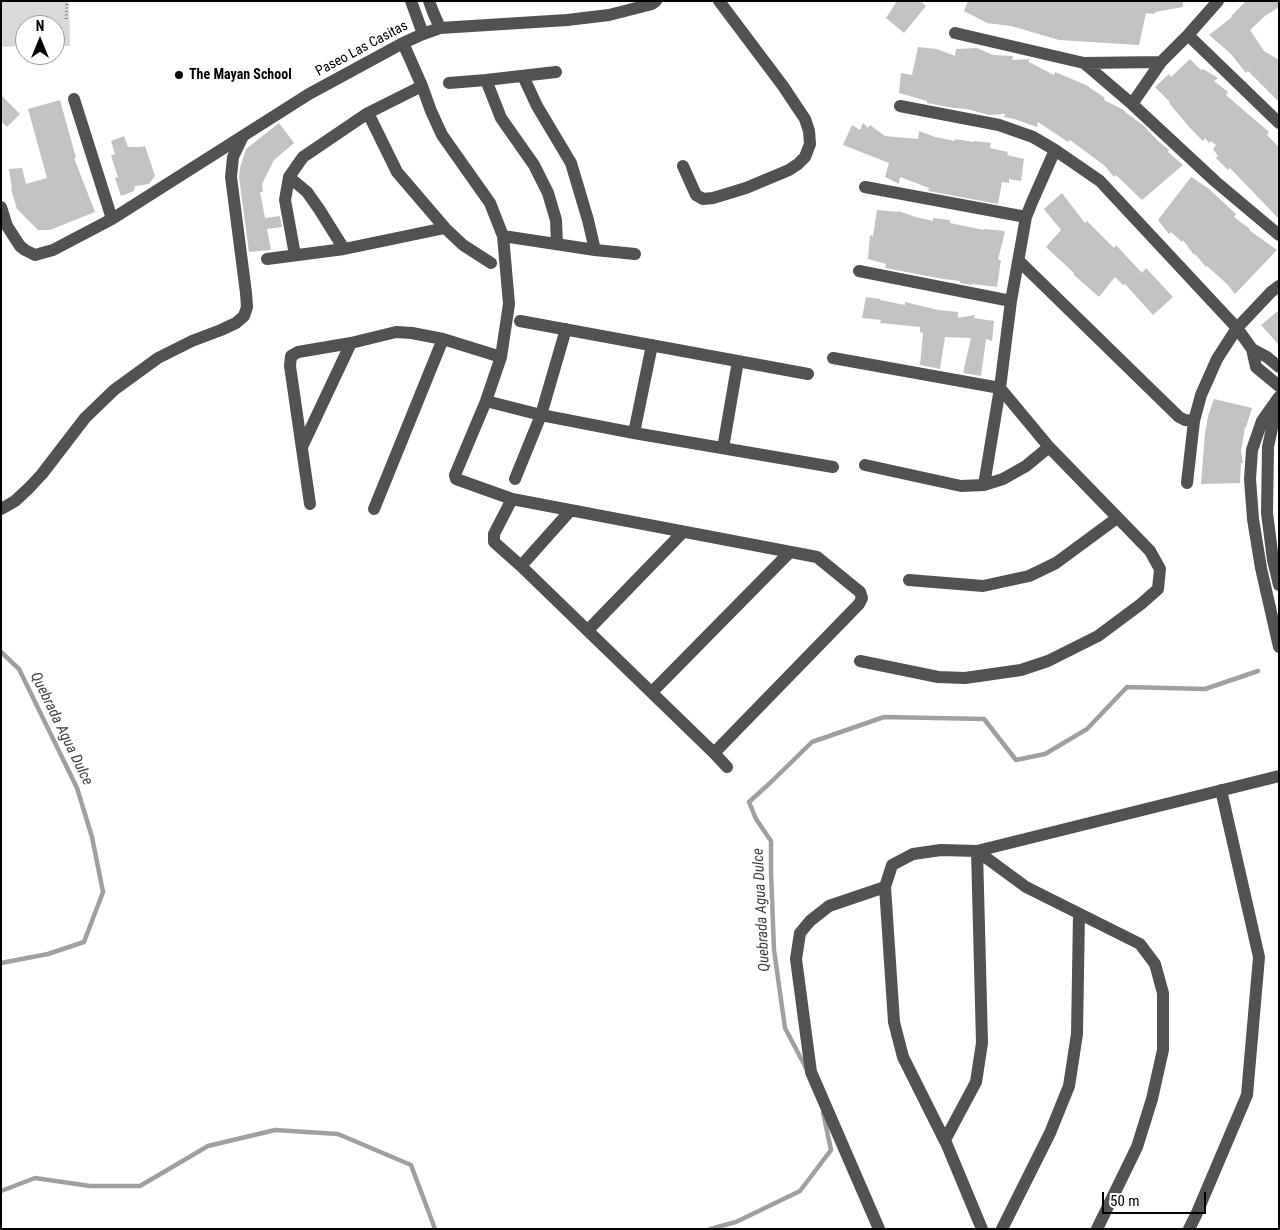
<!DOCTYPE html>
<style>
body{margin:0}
#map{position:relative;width:1280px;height:1230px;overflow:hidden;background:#fff;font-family:"Roboto Condensed",sans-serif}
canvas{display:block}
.frame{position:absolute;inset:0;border:2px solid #000;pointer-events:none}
.north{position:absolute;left:15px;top:15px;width:50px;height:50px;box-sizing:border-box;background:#fff;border:1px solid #999;border-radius:50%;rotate:0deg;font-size:14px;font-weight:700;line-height:20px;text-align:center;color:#000}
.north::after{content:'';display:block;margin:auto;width:18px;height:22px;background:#000;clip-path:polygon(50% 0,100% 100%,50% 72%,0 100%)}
.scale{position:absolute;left:1102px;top:1192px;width:104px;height:22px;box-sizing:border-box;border:2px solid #000;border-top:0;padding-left:6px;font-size:15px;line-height:18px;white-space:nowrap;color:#000;-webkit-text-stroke:4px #fff;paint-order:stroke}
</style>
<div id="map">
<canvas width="1280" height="1230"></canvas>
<div class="frame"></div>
<div class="north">N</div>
<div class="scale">50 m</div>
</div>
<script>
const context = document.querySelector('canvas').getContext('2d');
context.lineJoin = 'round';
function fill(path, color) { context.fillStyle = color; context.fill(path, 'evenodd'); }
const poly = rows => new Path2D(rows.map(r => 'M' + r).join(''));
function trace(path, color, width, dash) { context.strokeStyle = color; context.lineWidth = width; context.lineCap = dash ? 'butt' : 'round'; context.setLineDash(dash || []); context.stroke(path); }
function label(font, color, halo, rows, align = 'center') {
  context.font = font + ' "Roboto Condensed",sans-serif'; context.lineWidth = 4; context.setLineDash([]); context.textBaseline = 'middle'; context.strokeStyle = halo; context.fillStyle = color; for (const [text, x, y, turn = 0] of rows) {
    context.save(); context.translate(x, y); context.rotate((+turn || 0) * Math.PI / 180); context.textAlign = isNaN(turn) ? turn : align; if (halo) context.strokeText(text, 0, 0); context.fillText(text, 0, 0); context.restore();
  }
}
fill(poly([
 [1,1,69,1,70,46,55,46,55,25,25,25,25,46,1,47]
]), '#d9d9d9');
trace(poly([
 [1,652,19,669,77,788,92,837,103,892,84,942,48,954,1,963],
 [806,1068,785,1028,774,950,771,873,771,841,756,819,749,802,770,783,812,742,884,717,984,719,1016,760,1045,754,1087,729,1127,687,1205,689,1258,671],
 [1,1191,35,1178,90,1186,140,1186,208,1146,275,1130,338,1134,411,1165,435,1229],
 [710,1229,736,1222,800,1191,831,1150,823,1112]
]), '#a0a0a0', 4.5);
fill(poly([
 [897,1,920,1,926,6,904,33,886,18],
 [968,1,1183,1,1183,7,1155,12,1155,14,1146,13,1139,45,1059,40,1011,26,987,23,964,11],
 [1246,1,1279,1,1279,7,1265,16,1250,30,1264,51,1279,60,1279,102,1248,71,1246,73,1231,54,1209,35,1232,17,1231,16],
 [918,47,937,49,955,56,956,49,977,48,993,55,1013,56,1012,60,1029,59,1029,62,1054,75,1055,72,1086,85,1105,98,1104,100,1124,110,1124,111,1144,126,1158,141,1169,150,1168,152,1183,165,1142,200,1116,175,1114,177,1105,166,1070,140,1068,142,1038,122,1037,127,1014,119,1004,117,1005,114,989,115,967,109,954,108,927,103,927,101,899,93,901,73,912,75],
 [1190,59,1201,70,1203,69,1218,78,1214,81,1228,92,1226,95,1269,132,1267,135,1279,147,1279,219,1230,168,1228,170,1216,158,1218,156,1213,149,1216,145,1211,141,1209,143,1205,138,1203,141,1190,128,1169,103,1170,102,1155,87,1169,74,1171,77],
 [1,95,20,114,7,127,1,121],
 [60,100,76,158,74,158,95,212,50,230,38,230,17,209,11,189,12,189,9,169,22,168,26,184,47,178,28,109],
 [279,123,294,143,274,160,262,184,263,192,260,192,265,218,280,216,282,227,267,229,271,250,249,252,239,177,240,168,246,149],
 [863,123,868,128,870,125,885,136,918,139,919,131,935,137,955,141,955,139,974,142,974,141,991,143,990,148,1008,152,1007,155,1024,159,1021,181,1009,179,1009,183,1002,182,998,204,928,191,929,188,900,177,899,184,885,177,889,163,843,145,852,125,860,130],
 [124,136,128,147,140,147,145,146,155,176,149,184,135,186,134,191,121,196,115,178,118,177,111,156,115,154,111,141],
 [1191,177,1208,188,1236,214,1234,217,1250,229,1249,230,1277,250,1235,294,1227,284,1207,266,1206,267,1195,254,1194,255,1183,240,1182,242,1171,232,1169,234,1158,220],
 [1062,193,1085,223,1087,221,1114,248,1116,245,1142,273,1146,268,1173,297,1153,315,1125,284,1123,285,1115,277,1099,297,1073,274,1074,273,1046,247,1061,230,1044,209],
 [877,210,898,212,898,211,916,217,933,221,933,218,950,220,950,223,984,230,984,229,1005,231,998,260,1001,260,997,287,972,284,971,285,960,283,960,281,943,279,885,268,886,264,868,259,870,235,873,236],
 [866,297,880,299,880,300,905,305,905,302,938,310,958,312,958,318,975,315,974,318,994,321,992,341,986,339,981,376,963,373,971,338,945,337,940,369,920,365,923,333,920,332,920,327,880,323,881,320,862,318],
 [1279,310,1279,345,1261,325],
 [1214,399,1252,408,1246,427,1245,427,1241,451,1243,463,1241,463,1240,483,1201,484,1205,434,1208,416]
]), '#c2c2c2');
trace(poly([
 [66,19,67,1]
]), '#747474', 2.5, [1, 2.5]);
trace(poly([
 [411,1,423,34],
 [429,1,433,12,440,28],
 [955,33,1084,63,1132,104,1216,182,1279,235],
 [1188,35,1279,123],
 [403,43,422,86,431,111,442,135,490,203,503,236,509,304,501,357,486,401,455,475,456,479,512,499,817,557,860,592,862,598,859,604,714,753],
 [1084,63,1161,62,1188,35,1218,1],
 [523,76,537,106,571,163,588,220,595,250],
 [486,80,501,118,534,165,548,193,556,220,557,244],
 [449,83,486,80,556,72],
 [74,99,112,219],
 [1132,104,1161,62],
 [900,106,999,125,1033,137,1055,150,1100,181,1237,328,1252,349,1256,367,1279,386],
 [368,113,397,172,445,228],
 [683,166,696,195,703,199,713,198,746,188,789,170,798,164,805,157,810,144,809,131,805,119,783,86,719,1],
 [289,177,307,192,319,209,344,249],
 [865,187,1026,217],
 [1,207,7,226,20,246,25,250,35,255,53,250,112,219,309,94,403,43,423,34,440,28,567,20,609,15,652,4,656,1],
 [503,236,595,250,635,254],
 [295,255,285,200,289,177,303,157,368,113,422,86],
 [267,259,344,249,445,228,463,245,491,263],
 [1019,261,1179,417,1185,420,1194,421],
 [859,271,1011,301],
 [520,321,808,374],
 [1252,349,1267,357,1279,367],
 [833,358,1000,388,1049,447,1150,551,1160,569,1158,589,1141,604,1098,636,1048,661,1021,670,965,678,938,677,860,661],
 [1279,397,1262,421,1252,450,1250,479,1253,519,1261,568,1279,647],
 [486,401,541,415,634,433,833,467],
 [1277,404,1268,447,1267,513,1273,560,1279,585],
 [634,433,652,345],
 [302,447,351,343],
 [723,448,738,361],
 [865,465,961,486,984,485,1003,479,1026,466,1049,447],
 [515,479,541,415,566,329],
 [1187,483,1194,421,1201,395,1217,359,1237,328,1271,292,1279,286],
 [984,485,1000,388,1011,301,1026,217,1032,202,1055,150],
 [512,499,494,534,494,542,521,566,714,753,727,767],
 [310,504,290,366,291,356,298,352,351,343,396,332,412,333,443,339,501,357],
 [1,509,15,501,29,488,42,474,85,418,114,390,158,358,192,341,221,330,236,323,244,316,247,307,246,293,231,177,233,157,243,136],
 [374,509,443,339],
 [521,566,570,511],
 [909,580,983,586,1029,576,1056,563,1117,518],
 [588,630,683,532],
 [652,692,790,552],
 [977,851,1026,887,1140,944,1155,964,1163,993,1163,1050,1152,1099,1137,1147,1097,1229],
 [945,1140,976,1082,982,1043,977,851],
 [879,1229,811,1072,796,959,800,933,810,921,829,906,885,887],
 [982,1229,947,1145,903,1057,894,1022,885,887,892,865,913,854,941,850,977,851,1279,776],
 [1002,1229,1050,1133,1069,1086,1077,1034,1079,914],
 [1189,1229,1196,1215,1247,1095,1259,957,1221,790]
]), '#525252', 12);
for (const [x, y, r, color] of [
 [179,75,5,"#000"]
]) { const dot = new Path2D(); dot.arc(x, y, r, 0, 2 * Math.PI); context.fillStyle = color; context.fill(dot); trace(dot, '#fff', 2); }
label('14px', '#000', '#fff', [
 ["Paseo Las Casitas",362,49,-28]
]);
label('bold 14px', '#000', '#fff', [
 ["The Mayan School",189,75]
], 'left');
label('italic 15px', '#414141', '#fff', [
 ["Quebrada Agua Dulce",61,729,64],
 ["Quebrada Agua Dulce",762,910,-93]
]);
</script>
